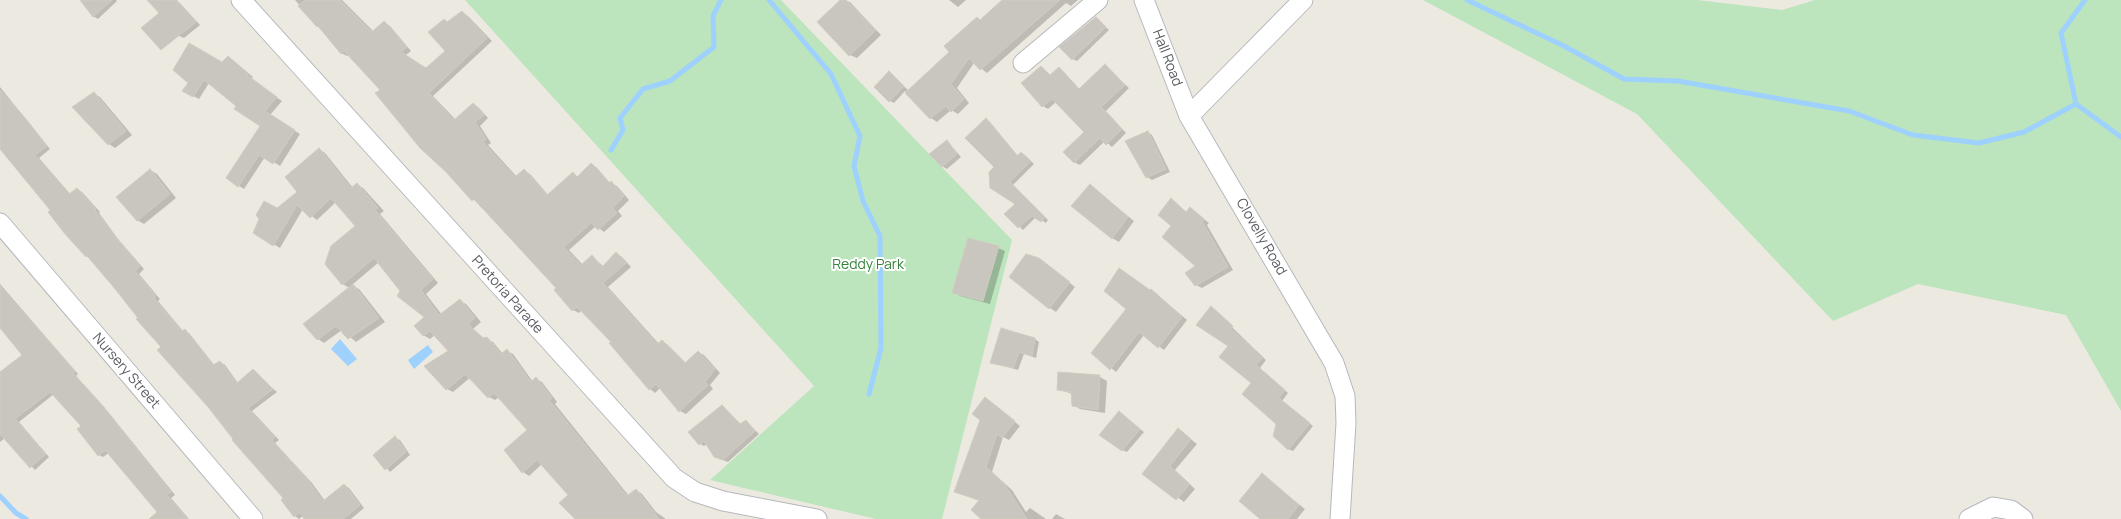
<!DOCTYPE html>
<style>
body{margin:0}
canvas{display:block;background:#eceae0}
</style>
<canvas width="2121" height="519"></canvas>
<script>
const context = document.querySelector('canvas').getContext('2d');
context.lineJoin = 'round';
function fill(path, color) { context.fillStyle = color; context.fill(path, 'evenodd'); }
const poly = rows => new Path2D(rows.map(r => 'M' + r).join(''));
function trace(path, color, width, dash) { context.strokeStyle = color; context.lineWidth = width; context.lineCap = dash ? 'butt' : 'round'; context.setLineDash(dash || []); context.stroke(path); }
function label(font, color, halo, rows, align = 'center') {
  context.font = font + ' Manrope,sans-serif'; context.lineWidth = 4; context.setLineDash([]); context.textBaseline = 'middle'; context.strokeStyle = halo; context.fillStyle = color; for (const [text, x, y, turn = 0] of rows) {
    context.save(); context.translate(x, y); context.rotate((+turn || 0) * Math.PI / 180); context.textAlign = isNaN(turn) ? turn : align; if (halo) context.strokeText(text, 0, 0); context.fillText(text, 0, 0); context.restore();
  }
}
fill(poly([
 [465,0,781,0,1012,240,942,519,876,519,710,480,814,386],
 [1423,0,1697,0,1782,10,1815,0,2121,0,2121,411,2066,315,1918,284,1833,321,1637,114]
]), '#bce4bd');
fill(poly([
 [340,339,357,359,348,366,331,349],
 [428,345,433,352,414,369,408,360]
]), '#9ed1fe');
fill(poly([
 [86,0,116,0,117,1,98,19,93,16],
 [149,0,177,0,200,25,184,38,179,36],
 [295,0,342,0,374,32,385,23,390,26,411,51,406,55,427,70,446,51,444,20,448,22,462,12,468,16,492,41,433,96,456,120,474,104,479,108,488,118,480,126,491,143,488,145,517,177,524,171,530,174,549,196,573,174,579,177,592,164,597,168,610,183,617,186,629,200,618,211,622,216,604,232,596,226,569,250,583,265,592,256,604,267,617,254,622,257,631,267,608,287,659,344,662,341,668,345,686,363,698,352,704,355,720,373,710,385,713,389,686,414,680,411,660,388,655,393,650,389,611,343,612,342,582,310,579,313,573,310,557,288,447,171,381,90,349,55,347,56,341,53],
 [842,0,850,2,881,35,857,58,850,55],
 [949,0,966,0,958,7],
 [1004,0,1078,0,1071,6,1066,3,987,73,974,63,957,88,969,103,958,114,951,110,937,122,931,118,905,91,894,103,890,101,893,76,909,91,950,52,977,18,981,21],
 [1096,18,1109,30,1077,61,1073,59],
 [228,57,253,77,251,79,282,101,270,115,300,134,280,166,265,157,244,189,239,186,262,126,209,83,199,99,184,91,223,64],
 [1105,66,1129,88,1106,111,1126,133,1112,147,1105,141,1080,165,1074,162,1085,132,1056,102,1048,109,1043,106,1041,67,1051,76,1059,69,1064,72,1080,90],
 [0,87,50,149,39,158,71,195,77,189,82,192,100,212,99,213,118,239,144,269,139,274,160,299,158,301,183,331,189,333,215,366,220,362,225,365,238,383,253,371,277,392,252,411,279,440,275,443,312,483,325,501,344,485,349,488,364,508,351,519,306,519,303,516,299,519,295,516,285,498,235,440,91,259,66,234,52,210,0,146],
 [94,94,100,97,132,135,115,148,109,144],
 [986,120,990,122,1018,156,1022,153,1034,164,1013,185,1048,220,1046,223,1036,217,1023,230,1006,214,1017,204,996,167],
 [1148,132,1152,135,1170,172,1152,180,1147,177],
 [947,141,961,157,947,169,942,166],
 [319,149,325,153,353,188,357,185,363,188,384,211,380,214,438,283,426,294,442,315,460,301,466,304,481,322,473,329,485,339,493,342,503,354,507,351,513,354,533,382,536,379,542,382,557,402,555,404,629,496,636,490,642,494,656,512,666,519,577,519,570,496,542,464,529,476,523,472,529,431,499,397,495,400,489,397,471,377,453,392,447,389,450,351,435,335,430,339,423,335,425,317,379,262,352,285,359,289,385,322,356,342,342,330,324,343,318,339,349,288,343,284,357,227,336,202,317,220,303,209,280,248,254,233,277,210,299,192],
 [150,170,157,174,176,198,144,224,137,220],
 [1090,185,1134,221,1119,242,1112,238],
 [1171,200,1187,213,1195,212,1209,223,1207,225,1233,270,1202,288,1196,285,1198,266,1173,226],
 [998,248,1005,251,990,304,960,296,954,292],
 [1039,259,1075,287,1056,312,1050,308],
 [0,284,78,374,76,376,105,408,175,495,171,498,189,519,151,519,159,512,109,453,103,457,99,455,83,426,54,394,19,422,49,457,35,470,5,438,0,442,0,374,24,355,1,328,0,329],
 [1152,290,1187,320,1164,350,1144,335,1116,372,1093,353],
 [1212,308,1266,360,1260,368,1288,393,1282,401,1313,426,1293,451,1288,449,1277,424,1230,346],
 [1035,339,1039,342,1036,358,1024,354,1018,370,991,362],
 [1100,377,1107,381,1105,413,1080,409,1073,405,1072,394,1058,389],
 [985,398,1020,426,1009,440,1003,437,992,472,1012,490,1026,512,1030,508,1046,519,983,519,980,501,955,492,981,420],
 [722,406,742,425,746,421,759,434,728,462,720,459,707,444,704,446,700,444],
 [1120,413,1144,432,1127,452,1122,450],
 [1179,430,1197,444,1175,470,1195,489,1184,502,1144,473],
 [395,438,400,440,410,455,390,472,375,455],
 [1262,475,1305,509,1297,519,1260,519],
 [1056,514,1063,518,1065,519,1052,519]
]), '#0003');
trace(poly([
 [769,0,831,74,860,136,854,166,863,201,880,236,881,348,869,394],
 [1467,0,1564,46,1624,79,1678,81,1849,111,1913,135,1979,143,2024,132,2076,104],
 [2085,0,2061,33,2076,104,2121,137],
 [611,150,623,130,620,118,643,89,670,81,714,47,713,16,721,0],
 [0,496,16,513,26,519]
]), '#9ed1fe', 5);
const building = poly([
 [80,0,112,0,93,17,80,0],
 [147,0,176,0,196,22,161,50,141,28,159,13,147,0],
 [305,0,340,0,372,32,384,21,407,47,401,52,426,68,445,51,428,32,444,19,447,22,462,11,487,38,429,93,454,120,473,103,484,115,475,122,486,139,483,142,515,177,524,169,547,195,573,172,577,177,591,163,609,183,611,181,624,196,613,208,617,213,598,230,591,223,564,247,581,265,592,255,602,267,616,252,626,263,603,283,657,344,662,340,685,363,698,351,715,369,705,382,708,385,679,412,656,384,649,390,609,343,611,342,577,307,572,311,554,290,556,288,474,199,472,201,446,172,420,148,375,93,380,90,344,51,341,54,318,26,317,27,298,6,305,0],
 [840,0,846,0,876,30,849,56,817,22,840,0],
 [1002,0,1060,0,980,70,969,58,951,84,964,99,951,112,946,106,930,119,905,93,949,52,944,46,977,17,980,20,1002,0],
 [1096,17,1106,27,1072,60,1059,47,1096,17],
 [189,43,222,62,228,56,248,73,247,75,277,97,265,111,295,130,273,164,259,155,238,187,226,178,260,126,234,109,236,106,204,80,193,97,182,91,188,83,173,70,189,43],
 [1105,64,1125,85,1101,107,1122,129,1106,145,1100,138,1074,163,1063,152,1084,132,1052,99,1042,107,1021,83,1041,66,1050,75,1059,67,1079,89,1105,64],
 [889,71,904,86,889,102,874,87,889,71],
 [0,90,26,119,47,146,35,155,69,194,77,188,96,209,95,210,114,235,140,266,135,271,156,296,154,298,182,331,185,329,213,365,220,361,237,383,253,369,273,389,248,408,275,437,272,440,307,479,323,501,344,484,360,505,343,519,304,519,300,512,294,517,281,500,283,498,232,440,233,439,208,407,157,350,161,347,136,319,138,318,117,291,87,256,86,257,65,234,48,212,50,210,0,149,0,90],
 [94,92,126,131,108,145,72,107,94,92],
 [986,118,1017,156,1021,152,1031,161,1010,182,1045,217,1041,222,1032,216,1018,228,1004,214,1015,204,990,188,989,172,994,167,965,138,986,118],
 [1148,131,1166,169,1146,178,1125,141,1148,131],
 [947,140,957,154,942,167,929,154,947,140],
 [319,148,351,188,357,183,378,208,375,210,433,279,421,290,439,315,460,299,475,318,468,324,483,338,487,337,501,354,507,349,531,382,536,377,552,398,549,400,627,496,636,489,659,519,575,519,559,503,568,495,537,460,522,473,504,450,527,430,494,393,488,398,465,374,446,390,434,377,424,366,448,351,430,331,423,336,414,326,424,317,397,296,400,291,374,258,342,285,325,264,331,246,355,226,331,198,310,218,297,205,273,246,253,233,259,219,256,215,264,201,277,208,297,192,285,177,319,148],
 [150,169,170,194,137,221,116,197,150,169],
 [1090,184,1128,217,1112,239,1071,206,1090,184],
 [1171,198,1186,212,1190,207,1204,219,1202,221,1228,267,1195,286,1185,273,1195,266,1162,237,1171,226,1158,215,1171,198],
 [968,238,999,246,983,301,952,293,968,238],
 [1026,254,1039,258,1070,282,1049,309,1009,277,1026,254],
 [1119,268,1150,290,1151,289,1182,317,1158,348,1139,332,1110,370,1091,353,1126,309,1104,291,1119,268],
 [353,284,379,318,348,339,336,326,317,340,303,324,353,284],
 [0,286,75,371,73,373,101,404,171,492,167,495,188,519,149,519,157,512,105,450,98,456,77,429,81,426,50,392,15,419,46,454,30,468,0,434,0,372,22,355,0,328,0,286],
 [1211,306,1233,326,1231,329,1263,357,1256,365,1285,390,1279,398,1310,423,1288,450,1273,436,1276,424,1242,394,1251,383,1219,357,1228,346,1196,325,1211,306],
 [1001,328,1035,338,1032,356,1019,352,1013,368,990,363,1001,328],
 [1058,372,1100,375,1098,410,1072,406,1071,392,1057,390,1058,372],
 [985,397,1015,421,1002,438,997,434,986,467,1005,485,1027,519,981,519,971,510,979,500,954,492,980,420,972,414,985,397],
 [722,405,740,424,746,420,755,431,723,460,714,457,704,441,699,445,688,432,722,405],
 [1119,411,1140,429,1122,451,1099,435,1119,411],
 [1178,428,1191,439,1170,466,1189,485,1176,500,1142,474,1178,428],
 [395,436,406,452,385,470,373,455,395,436],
 [1262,473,1299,505,1288,519,1260,519,1239,501,1262,473]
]);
fill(building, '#c9c6bf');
trace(building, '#d1ccbf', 1);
const street = poly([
 [241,0,674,478,695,492,723,501,817,519],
 [1144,0,1189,116,1334,363,1345,396,1346,423,1340,519],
 [1023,63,1098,0],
 [1189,116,1303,0],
 [0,223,253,519],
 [1969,519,1993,507,2011,510,2023,519]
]);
trace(street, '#b6b8bd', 21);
trace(street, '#fff', 19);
label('14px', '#595c61', '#fff', [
 ["Hall Road",1167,58,69],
 ["Clovelly Road",1261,237,60],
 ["Pretoria Parade",507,295,48],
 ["Nursery Street",126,371,49]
]);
label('14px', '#35843b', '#fff', [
 ["Reddy Park",868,265]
]);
</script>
